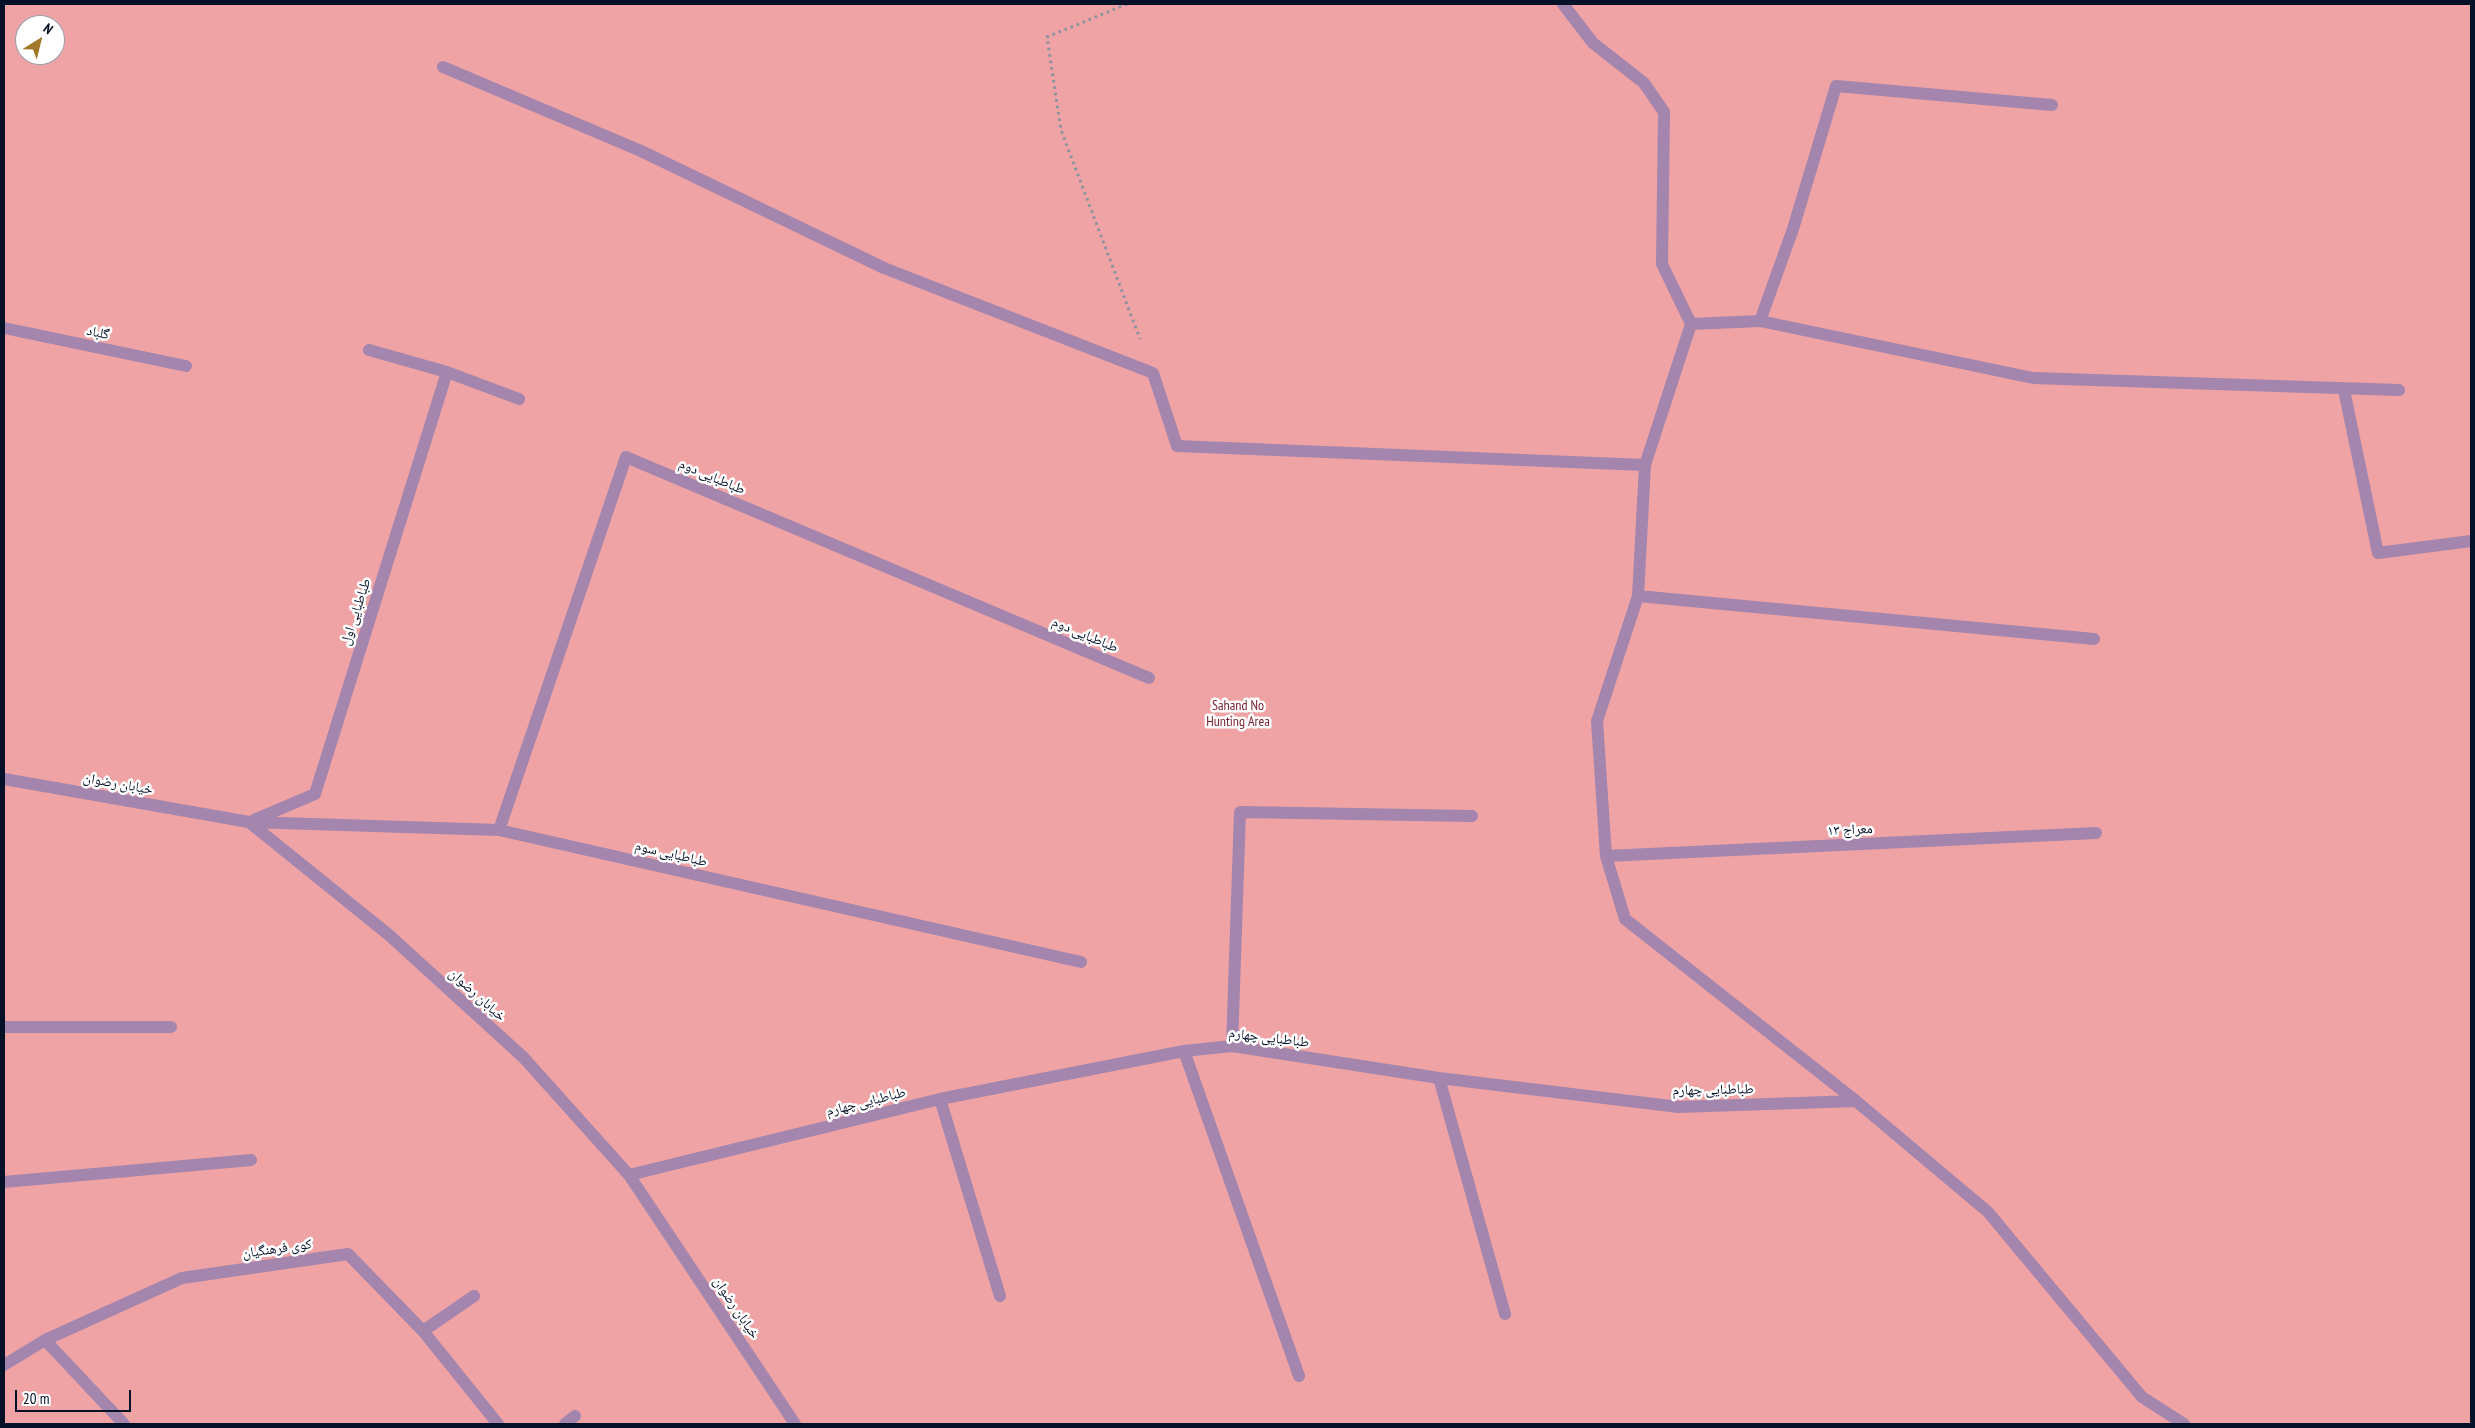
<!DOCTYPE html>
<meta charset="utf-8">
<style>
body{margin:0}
#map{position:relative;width:2475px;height:1428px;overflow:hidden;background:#e0e9f5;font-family:"PT Sans Narrow",sans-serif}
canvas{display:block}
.frame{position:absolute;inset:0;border:5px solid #041127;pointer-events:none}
.north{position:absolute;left:15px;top:15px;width:50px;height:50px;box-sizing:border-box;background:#fff;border:1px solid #9ba0a9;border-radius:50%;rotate:36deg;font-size:14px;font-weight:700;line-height:20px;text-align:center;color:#041127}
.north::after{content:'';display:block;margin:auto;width:18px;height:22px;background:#a37728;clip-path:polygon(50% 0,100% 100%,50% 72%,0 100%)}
.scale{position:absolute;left:15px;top:1390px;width:116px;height:22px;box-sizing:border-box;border:2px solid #041127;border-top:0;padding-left:6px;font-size:15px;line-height:18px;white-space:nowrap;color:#041127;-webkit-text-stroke:4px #fff;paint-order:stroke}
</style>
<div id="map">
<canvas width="2475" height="1428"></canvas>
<div class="frame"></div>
<div class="north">N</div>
<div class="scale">20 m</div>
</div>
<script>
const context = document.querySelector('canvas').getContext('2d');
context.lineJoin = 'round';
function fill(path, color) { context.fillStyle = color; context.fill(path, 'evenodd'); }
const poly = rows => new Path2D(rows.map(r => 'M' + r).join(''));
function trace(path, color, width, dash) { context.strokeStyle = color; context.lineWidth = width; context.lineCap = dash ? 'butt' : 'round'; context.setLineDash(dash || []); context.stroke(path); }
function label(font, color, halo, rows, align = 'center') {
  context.font = font + ' "PT Sans Narrow","Noto Naskh Arabic",sans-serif'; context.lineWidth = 5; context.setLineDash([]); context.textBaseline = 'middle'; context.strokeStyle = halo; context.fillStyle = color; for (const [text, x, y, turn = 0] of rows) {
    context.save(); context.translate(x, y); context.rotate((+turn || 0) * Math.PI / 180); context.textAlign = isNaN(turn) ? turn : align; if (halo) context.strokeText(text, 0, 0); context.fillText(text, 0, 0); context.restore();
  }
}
fill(poly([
 [4,4,2471,4,2471,1424,4,1424],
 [25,25,55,25,55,55,25,55]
]), '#efa3a5');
trace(poly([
 [1127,4,1047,37,1061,130,1140,339]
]), '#8892a2', 3, [2.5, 4]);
trace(poly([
 [1563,4,1593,43,1644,83,1664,112,1662,264,1691,324,1645,465,1638,596,1597,721,1606,856,1625,919,1856,1101,1988,1212,2142,1397,2184,1424],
 [443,67,641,151,884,268,1153,373,1177,446,1645,465],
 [1760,321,1793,229,1836,86,2052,105],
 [1691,324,1760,321,2033,378,2399,390],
 [4,328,186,366],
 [369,350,447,372,519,399],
 [2344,390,2378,553,2471,541],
 [1638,596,2094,639],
 [4,779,249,822,389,935,523,1057,629,1175,795,1424],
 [254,820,315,794,447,372],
 [249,822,499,830,1081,962],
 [499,830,626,457,1149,678],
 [1606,856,2096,833],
 [4,1027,171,1027],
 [1232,1046,1240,812,1472,816],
 [1184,1051,1299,1376],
 [1439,1078,1505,1314],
 [940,1099,1000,1296],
 [629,1175,940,1099,1184,1051,1232,1046,1439,1078,1679,1107,1856,1101],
 [4,1182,251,1160],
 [423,1331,474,1296],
 [45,1340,124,1424],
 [4,1365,45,1340,182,1278,348,1254,423,1331,498,1424],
 [565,1424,575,1416]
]), '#a385ad', 12);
label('14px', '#041127', '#fff', [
 ["گلباد",98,333,12],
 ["طباطبایی دوم",712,477,23],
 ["طباطبایی اول",356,612,-72],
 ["طباطبایی دوم",1085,635,23],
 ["خیابان رضوان",118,784,10],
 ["معراج ۱۳",1850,830,-3],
 ["طباطبایی سوم",671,854,13],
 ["خیابان رضوان",477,995,42],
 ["طباطبایی چهارم",1269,1038,7],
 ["طباطبایی چهارم",1713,1090,-1],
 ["طباطبایی چهارم",866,1102,-14],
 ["کوی فرهنگیان",277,1249,-8],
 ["خیابان رضوان",736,1308,56]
]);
label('14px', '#751d29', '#fff', [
 ["Sahand No",1238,706],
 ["Hunting Area",1238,722]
]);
</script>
